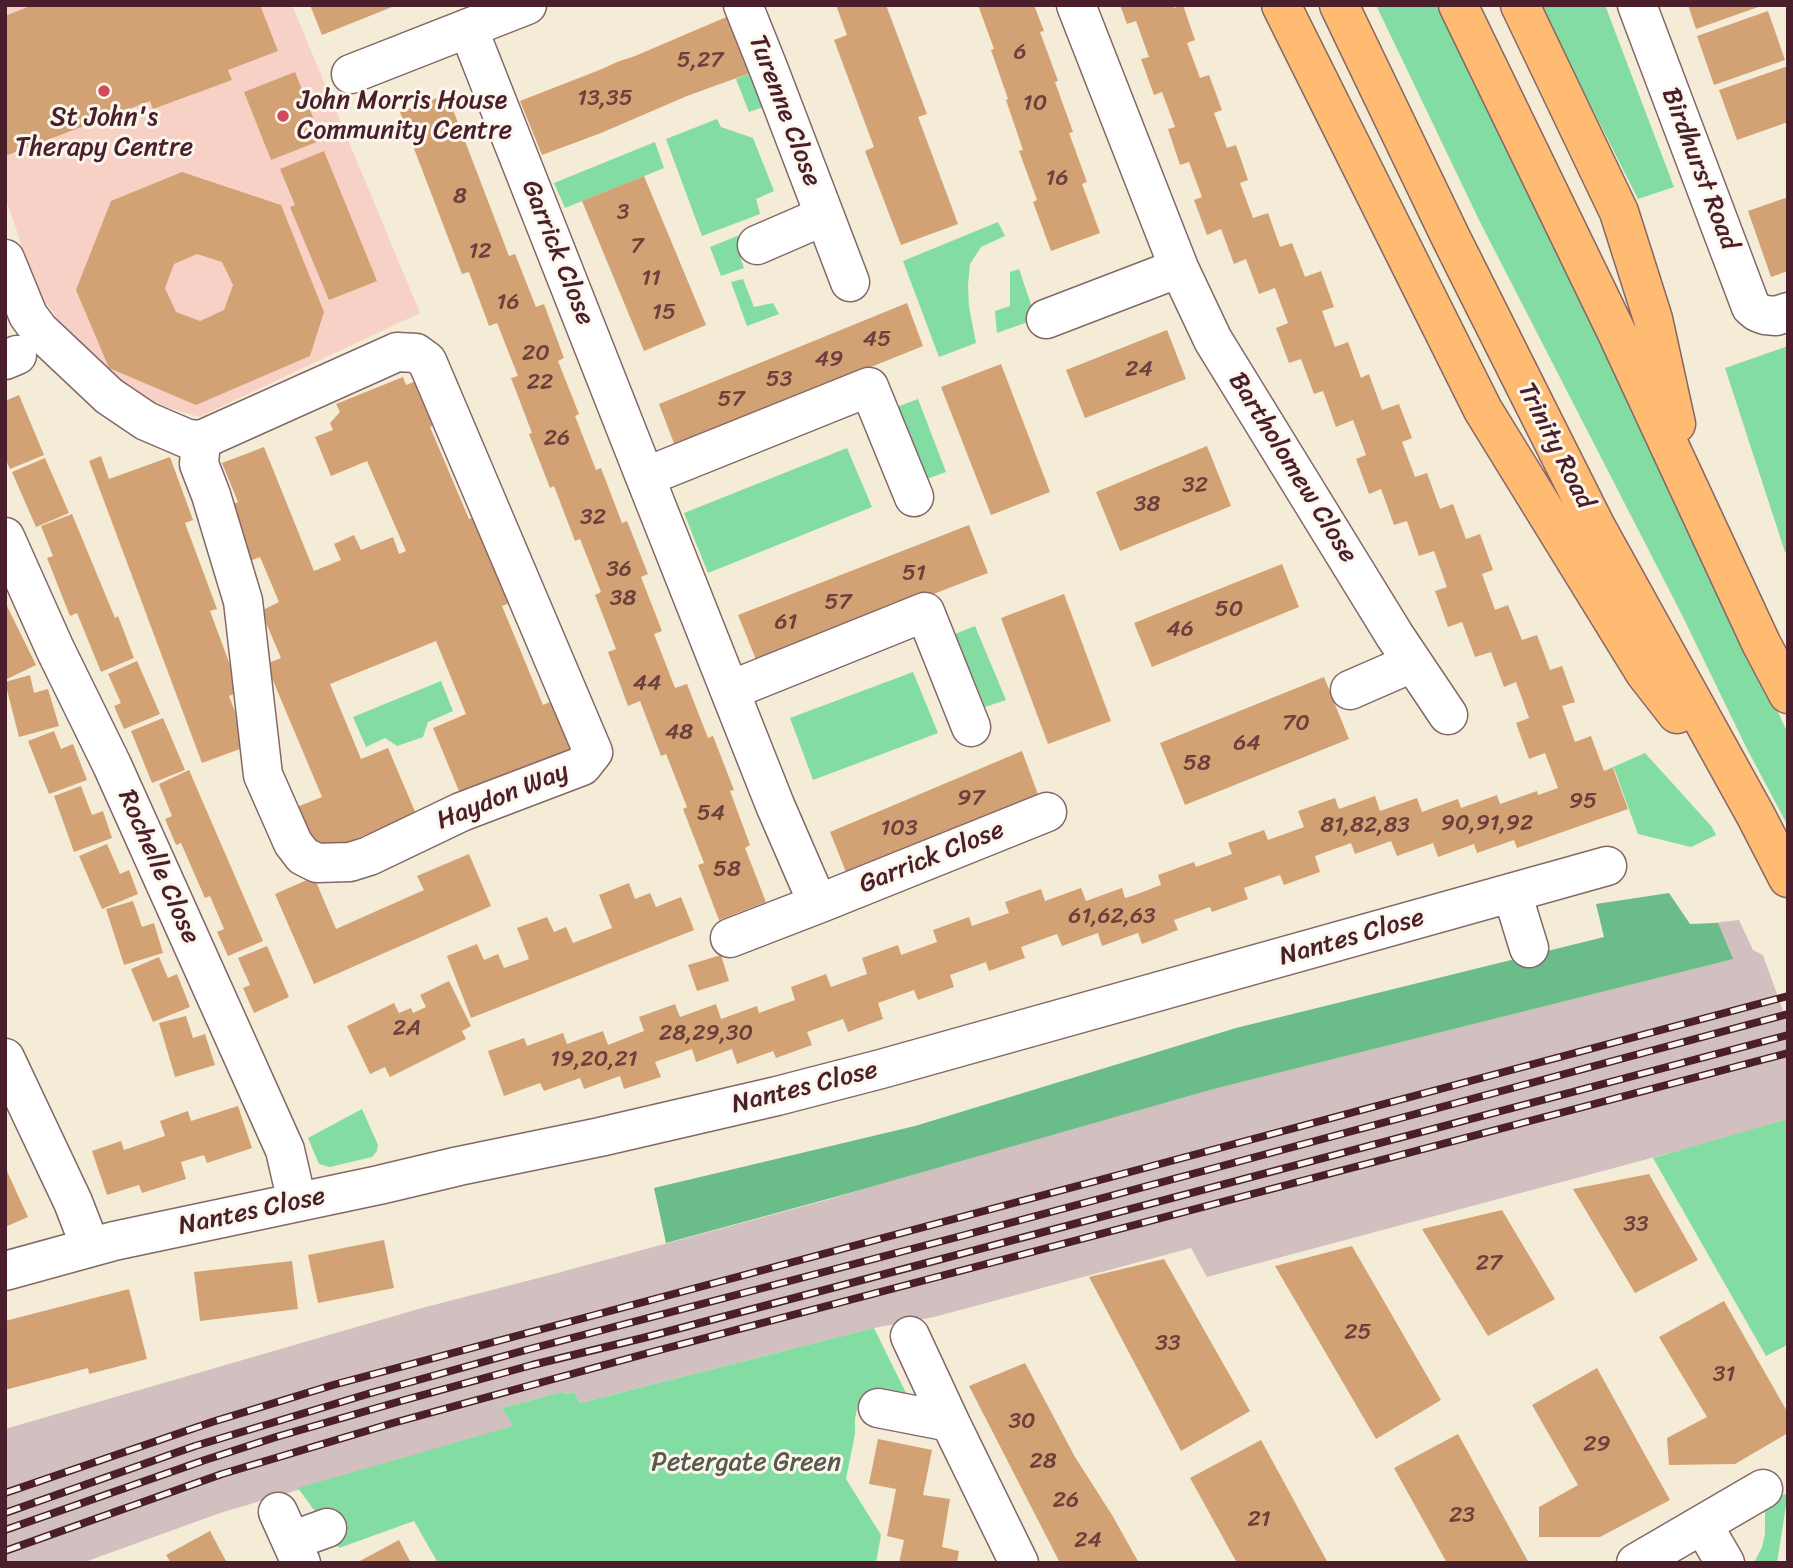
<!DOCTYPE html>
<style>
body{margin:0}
#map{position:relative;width:1793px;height:1568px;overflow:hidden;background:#f4ecd6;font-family:Sriracha,sans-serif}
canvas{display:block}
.frame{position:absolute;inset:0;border:7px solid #4a1f2b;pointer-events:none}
</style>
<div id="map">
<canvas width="1793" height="1568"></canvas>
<div class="frame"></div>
</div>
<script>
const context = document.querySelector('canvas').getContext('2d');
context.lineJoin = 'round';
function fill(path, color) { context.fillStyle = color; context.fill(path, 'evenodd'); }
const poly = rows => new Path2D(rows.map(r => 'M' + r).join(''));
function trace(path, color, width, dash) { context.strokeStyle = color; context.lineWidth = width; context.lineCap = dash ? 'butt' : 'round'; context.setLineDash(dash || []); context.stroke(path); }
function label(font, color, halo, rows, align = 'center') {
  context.font = font + ' Sriracha,sans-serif'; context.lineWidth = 6; context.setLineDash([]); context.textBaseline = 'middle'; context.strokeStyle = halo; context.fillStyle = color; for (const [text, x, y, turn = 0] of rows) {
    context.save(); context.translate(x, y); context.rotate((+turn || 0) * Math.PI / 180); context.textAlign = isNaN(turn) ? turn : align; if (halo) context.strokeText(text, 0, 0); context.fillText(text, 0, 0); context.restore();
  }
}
fill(poly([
 [5,5,292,5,420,313,199,417,134,397,92,366,38,292,5,197]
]), '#f7d1c6');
fill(poly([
 [1739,920,1753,950,1763,955,1788,1025,1788,1119,1726,1138,1207,1277,1191,1248,934,1317,874,1328,580,1403,574,1392,566,1394,562,1392,502,1408,514,1426,220,1513,82,1563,5,1563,5,1429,422,1308,550,1275,834,1198,1696,925]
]), '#d2bfbf');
fill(poly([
 [1376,5,1437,5,1531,192,1726,598,1788,734,1788,826,1746,747,1682,615,1479,220],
 [1540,5,1605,5,1674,187,1638,199],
 [753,72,766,106,749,112,736,79],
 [717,119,721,127,753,138,774,191,756,199,760,214,702,236,666,139],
 [655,142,664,168,565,208,554,183],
 [998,222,1005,236,981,247,970,264,968,285,969,307,976,343,939,357,903,261],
 [747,232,752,246,738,251,744,268,721,276,710,247],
 [1019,269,1036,319,997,333,995,311,1010,306,1010,272],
 [743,279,754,307,773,303,779,314,747,326,731,282],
 [1788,346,1788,554,1785,552,1725,368],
 [918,399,946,472,924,480,894,408],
 [847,448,872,507,708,573,684,513],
 [975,626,1006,700,985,707,955,634],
 [913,672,938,733,813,780,790,718],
 [441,681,453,711,428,722,423,737,397,746,385,738,366,747,353,717],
 [1645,753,1712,827,1716,835,1691,847,1638,834,1614,768,1604,771],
 [362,1109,378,1145,377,1151,372,1157,330,1167,319,1164,308,1138],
 [1788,1119,1788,1340,1787,1345,1766,1356,1653,1158],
 [874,1328,907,1395,893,1392,858,1403,855,1419,855,1434,846,1479,881,1535,876,1563,438,1563,414,1521,339,1548,323,1515,317,1514,298,1488,513,1426,502,1408,562,1392,566,1394,574,1392,580,1403],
 [1788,1493,1777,1563,1754,1563,1762,1547,1765,1534,1765,1514,1763,1503]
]), '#83dda2');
fill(poly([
 [1669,893,1690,924,1718,923,1733,959,1213,1089,835,1197,666,1243,654,1188,915,1126,1236,1028,1604,937,1596,904]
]), '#6abc88');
fill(poly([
 [33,5,260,5,278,51,228,70,232,80,153,109,150,101,5,156,5,16],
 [310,5,397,5,322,35],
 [836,5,886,5,927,114,918,117,958,224,901,245,865,151,874,147,834,40,847,35],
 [978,5,1034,5,1044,31,1040,32,1058,81,1055,82,1073,132,1069,133,1087,182,1082,184,1100,233,1051,251,1033,202,1037,200,1019,151,1023,150,1006,100,1008,99,991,50,994,49],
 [1120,5,1173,5,1174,8,1183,5,1195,40,1187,43,1200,78,1209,75,1222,110,1214,113,1227,148,1236,145,1248,180,1240,183,1253,218,1268,213,1280,247,1292,243,1305,277,1321,271,1334,307,1322,311,1335,347,1348,342,1361,378,1369,374,1382,410,1399,404,1412,438,1402,442,1415,477,1427,473,1440,509,1453,504,1466,539,1480,534,1493,570,1482,574,1495,610,1508,605,1522,640,1537,635,1550,670,1562,666,1575,702,1562,706,1575,742,1591,736,1604,771,1613,768,1628,809,1517,848,1514,840,1477,853,1474,844,1438,857,1433,843,1397,856,1391,841,1355,854,1351,843,1315,856,1320,872,1284,885,1280,875,1244,888,1248,899,1212,912,1210,907,1174,920,1178,930,1142,944,1138,933,1102,946,1098,933,1062,946,1057,934,1021,947,1025,958,989,971,986,962,950,975,954,987,918,1000,914,990,878,1003,883,1019,848,1032,843,1019,807,1032,812,1045,776,1058,773,1051,737,1064,732,1049,696,1062,692,1049,655,1062,661,1077,624,1089,620,1076,584,1089,580,1078,544,1091,540,1083,504,1096,488,1051,524,1038,527,1046,563,1033,567,1044,603,1031,608,1045,644,1031,639,1017,675,1004,680,1017,716,1004,721,1019,757,1006,759,1013,795,1000,791,987,826,974,831,987,867,974,862,958,898,945,901,955,937,942,933,930,969,917,972,926,1009,913,1005,902,1041,889,1045,901,1081,888,1086,901,1122,888,1125,898,1132,896,1161,885,1158,875,1194,862,1196,867,1232,854,1228,843,1264,830,1268,840,1304,827,1298,811,1335,798,1339,809,1375,796,1380,811,1417,798,1422,812,1458,799,1461,808,1497,795,1500,804,1537,791,1538,795,1558,788,1545,753,1529,759,1516,723,1529,718,1516,682,1504,687,1491,652,1475,657,1462,622,1448,627,1435,591,1447,587,1434,551,1419,556,1407,521,1394,525,1381,489,1369,494,1356,459,1366,455,1353,420,1336,427,1323,391,1314,394,1301,359,1289,363,1276,328,1288,323,1275,288,1259,294,1246,259,1234,264,1221,229,1207,235,1194,200,1202,197,1189,162,1180,165,1168,129,1175,127,1162,92,1154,95,1141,59,1149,57,1136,21,1127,24],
 [1688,5,1761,5,1761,6,1696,29],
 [1768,11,1785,60,1714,85,1697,36],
 [731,15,753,72,687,96,601,133,542,155,520,101,602,69,617,62,635,56],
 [1788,66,1788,122,1737,140,1719,90],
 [295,72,322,140,271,160,244,92],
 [447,94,509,256,515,254,536,307,544,304,564,358,558,361,579,414,575,416,596,470,601,468,622,523,627,521,648,574,641,577,662,631,654,634,675,688,687,684,708,738,713,736,734,790,730,791,750,845,745,848,766,902,719,920,698,865,704,863,683,809,687,807,666,754,661,756,640,701,628,706,608,652,616,649,595,595,601,592,580,539,575,541,554,486,550,488,529,434,532,433,511,378,518,376,497,323,489,326,469,272,462,274,400,112],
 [324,151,377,281,329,300,290,207,295,205,280,169],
 [182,172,281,205,324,312,310,356,196,405,109,368,76,290,111,201],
 [197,254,222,262,233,285,224,310,200,321,176,312,165,288,174,264],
 [644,176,706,325,644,351,582,201],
 [1788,197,1788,271,1771,277,1748,211],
 [907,303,923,346,675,446,659,404],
 [1167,330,1186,379,1085,418,1066,370],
 [1001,364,1050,492,991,515,941,387],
 [403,377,406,385,426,377,444,422,430,427,469,519,489,511,524,597,502,606,543,705,561,697,582,746,461,796,433,728,466,714,436,641,330,684,361,759,388,748,416,814,317,855,297,807,322,797,266,664,281,658,261,611,279,602,260,557,242,564,220,510,238,502,222,463,264,447,314,571,341,560,334,544,354,535,361,550,393,537,399,554,406,551,367,461,331,476,315,437,333,430,330,423,340,412,336,404],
 [19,395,44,455,10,469,5,458,5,401],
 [1207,446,1231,506,1120,551,1096,492],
 [101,456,109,479,170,457,193,520,185,523,217,609,210,611,240,692,229,696,248,746,202,763,89,461],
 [45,458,69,513,36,527,12,472],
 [72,514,115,618,118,616,134,658,101,672,77,613,70,616,47,558,53,556,41,526],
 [969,525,988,573,757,662,738,615],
 [1282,564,1299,607,1152,667,1134,623],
 [1064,594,1111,721,1048,744,1001,618],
 [5,602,36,665,5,680],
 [137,661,160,714,124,729,114,706,121,703,108,674],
 [30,675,34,693,48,689,59,726,19,737,5,682],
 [1324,677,1349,739,1185,805,1160,743],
 [163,718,185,770,152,783,131,731],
 [54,731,61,749,73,744,87,780,49,794,28,741],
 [1022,751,1039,797,848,877,830,832],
 [189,770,263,941,228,956,217,932,224,929,210,896,205,898,181,843,176,845,165,819,172,816,159,784],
 [81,786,92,815,103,811,112,838,74,852,54,796],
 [107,844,120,874,129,870,138,894,102,909,79,856],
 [469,854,491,906,314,984,275,894,314,877,336,929,424,890,417,876],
 [629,883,635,899,650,893,656,907,681,897,694,930,471,1018,447,956,477,944,484,960,498,954,504,968,529,959,517,928,547,917,554,932,566,927,573,943,612,928,599,895],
 [133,901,142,927,154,923,163,953,124,965,106,909],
 [267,946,289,997,254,1013,243,988,250,985,238,958],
 [721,955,729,981,697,991,688,965],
 [159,957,168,978,177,974,190,1007,153,1022,131,969],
 [449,981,471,1026,462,1031,466,1039,390,1077,385,1067,370,1074,347,1026,394,1003,399,1013,411,1008,413,1013,426,1007,420,995],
 [186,1016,193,1038,205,1034,215,1065,175,1077,159,1023],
 [238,1106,252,1148,207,1163,204,1155,181,1162,186,1179,142,1193,139,1185,107,1195,92,1151,121,1141,124,1150,165,1136,160,1121,188,1111,191,1121],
 [5,1167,28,1217,5,1227],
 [1649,1174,1698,1260,1635,1293,1573,1189],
 [1502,1210,1555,1299,1488,1336,1422,1229],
 [384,1240,394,1288,318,1303,308,1255],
 [1352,1246,1441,1400,1376,1439,1275,1266],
 [1164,1259,1250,1411,1181,1451,1089,1277],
 [292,1261,298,1309,200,1321,194,1272],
 [129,1289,147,1359,89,1374,88,1368,5,1390,5,1321],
 [1724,1301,1788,1413,1788,1433,1735,1464,1669,1465,1667,1438,1707,1417,1659,1337],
 [1025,1363,1075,1457,1112,1515,1139,1563,1060,1563,969,1386],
 [1597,1368,1670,1500,1600,1537,1539,1537,1539,1507,1578,1485,1532,1405],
 [1458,1434,1529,1563,1447,1563,1394,1468],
 [878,1439,932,1450,923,1495,950,1499,942,1547,959,1551,957,1563,899,1563,904,1540,887,1536,896,1489,869,1484],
 [1261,1440,1328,1563,1237,1563,1190,1478],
 [210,1531,227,1563,171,1563,166,1555],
 [399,1540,411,1563,356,1563]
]), '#d3a274');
const minor = poly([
 [743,5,769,70,850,282],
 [1076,5,1179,268,1213,340,1395,636,1448,715],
 [1637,5,1751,307,1757,312,1765,315,1776,316,1788,312],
 [468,28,645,477],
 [351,74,527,5],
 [757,245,824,216],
 [5,259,28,315,39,330,109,396,146,421,188,439,201,440],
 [1046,319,1179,268],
 [397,352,416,353,427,361,593,752,582,766,461,812,369,856,350,862,317,863,303,856,293,843,263,775,243,601,211,495,199,464,201,440,397,352],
 [5,360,17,355],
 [5,537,55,649,112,765,285,1150,297,1202],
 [731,690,925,612,971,727],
 [1350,690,1412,663],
 [1512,893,1529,948],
 [818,904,1047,812],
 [730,938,818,904,775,805,645,477,869,387,914,497],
 [5,1058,73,1202,90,1246],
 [5,1271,114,1241,379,1185,459,1166,600,1137,777,1096,881,1069,1607,866],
 [910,1336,950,1422],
 [878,1408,950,1422,1019,1563],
 [278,1512,301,1563],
 [1703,1525,1725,1563],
 [291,1541,327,1528],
 [1636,1563,1763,1489]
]);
const highway = poly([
 [1281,5,1483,410,1645,673,1677,714],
 [1339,5,1451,238,1596,527,1756,816,1788,878],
 [1458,5,1617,333,1761,643,1788,694],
 [1520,5,1619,212,1653,319,1676,424]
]);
trace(minor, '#866767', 41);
trace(highway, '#866767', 41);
trace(minor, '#fff', 38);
trace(highway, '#ffbb71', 38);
const rail = poly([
 [5,1493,212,1422,333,1385,1788,996],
 [5,1513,195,1446,371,1393,526,1350,965,1235,1788,1014],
 [5,1530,205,1460,276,1437,401,1401,532,1365,643,1338,1788,1035],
 [5,1551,222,1474,393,1423,652,1352,1788,1053]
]);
trace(rail, '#4a1f2b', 8);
trace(rail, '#fbf7ec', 5, [16]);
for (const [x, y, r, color] of [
 [104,91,7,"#d1495b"],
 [283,116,7,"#d1495b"]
]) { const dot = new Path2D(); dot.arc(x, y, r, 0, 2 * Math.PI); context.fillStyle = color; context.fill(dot); trace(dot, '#fbf7ec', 2.5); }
label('23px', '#6c403d', null, [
 ["6",1020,53],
 ["5,27",700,61],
 ["13,35",605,99],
 ["10",1035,104],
 ["16",1057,179],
 ["8",460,197],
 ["3",623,213],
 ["7",637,247],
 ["12",480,252],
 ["11",651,279],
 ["16",508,303],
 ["15",664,313],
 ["45",877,340],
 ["20",536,354],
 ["49",829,360],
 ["24",1139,370],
 ["53",779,380],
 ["22",540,383],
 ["57",731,400],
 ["26",557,439],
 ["32",1195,486],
 ["38",1147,505],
 ["32",593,518],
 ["36",619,570],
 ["51",914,574],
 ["38",623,599],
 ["57",838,603],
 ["50",1229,610],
 ["61",786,623],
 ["46",1180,630],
 ["44",647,684],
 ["70",1296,724],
 ["48",679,733],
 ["64",1247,744],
 ["58",1197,764],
 ["97",971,799],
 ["95",1583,802],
 ["54",711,814],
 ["90,91,92",1487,824],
 ["81,82,83",1365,826],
 ["103",899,829],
 ["58",727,870],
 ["61,62,63",1112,917],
 ["2A",407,1029],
 ["28,29,30",706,1034],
 ["19,20,21",594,1060],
 ["33",1636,1225],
 ["27",1489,1264],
 ["25",1358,1333],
 ["33",1168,1344],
 ["31",1724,1375],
 ["30",1022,1422],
 ["29",1597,1445],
 ["28",1043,1462],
 ["26",1066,1501],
 ["23",1462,1516],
 ["21",1259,1520],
 ["24",1088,1541]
]);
label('26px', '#4a1f2b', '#fbf7ec', [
 ["John Morris House",297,101],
 ["Community Centre",297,131],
 ["St John's",104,118,"center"],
 ["Therapy Centre",104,148,"center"]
], 'left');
label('26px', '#4a1f2b', '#fbf7ec', [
 ["Turenne Close",784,111,69],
 ["Birdhurst Road",1699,169,69],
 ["Garrick Close",557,253,68],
 ["Trinity Road",1555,446,63],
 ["Bartholomew Close",1292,468,58],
 ["Haydon Way",503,797,-22],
 ["Garrick Close",932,858,-22],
 ["Rochelle Close",158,867,66],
 ["Nantes Close",1352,938,-16],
 ["Nantes Close",805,1088,-14],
 ["Nantes Close",252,1212,-12]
]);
label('26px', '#5b584f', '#fbf7ec', [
 ["Petergate Green",746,1463]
]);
</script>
